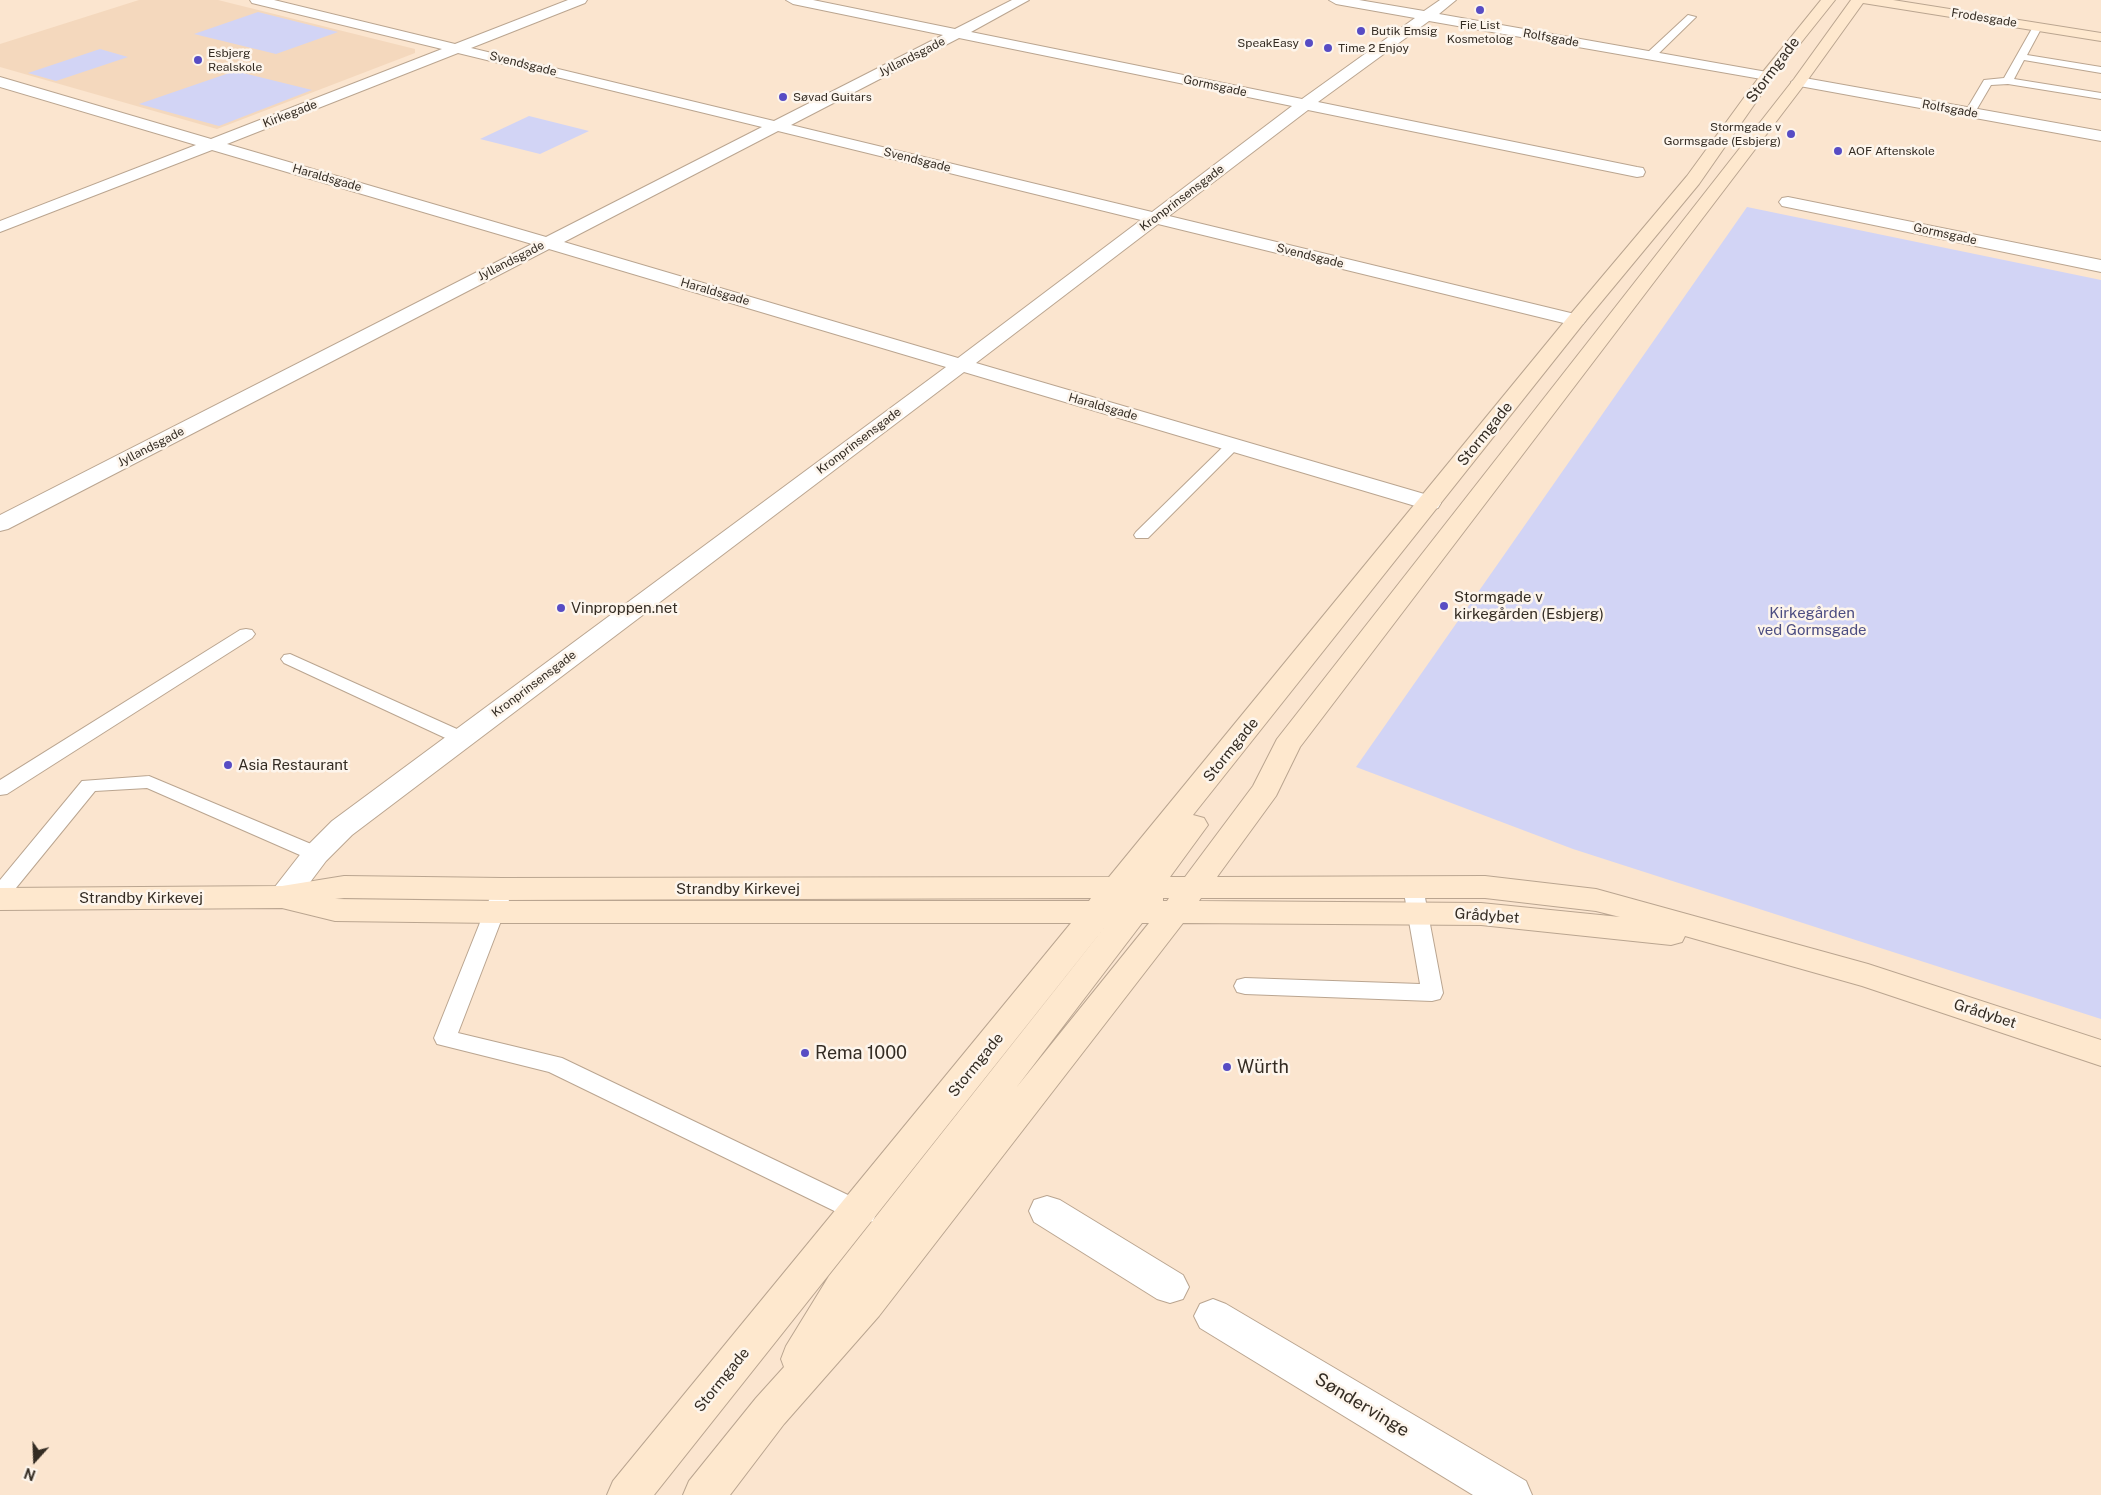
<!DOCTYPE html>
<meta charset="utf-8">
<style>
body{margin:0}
#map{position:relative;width:2101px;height:1495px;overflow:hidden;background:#fbe5cf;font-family:"Public Sans",sans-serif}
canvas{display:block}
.north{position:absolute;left:10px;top:1435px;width:50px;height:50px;-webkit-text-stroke:4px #fdf5ec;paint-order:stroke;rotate:200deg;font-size:14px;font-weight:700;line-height:20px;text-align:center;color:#342c23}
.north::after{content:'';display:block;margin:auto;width:18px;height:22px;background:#342c23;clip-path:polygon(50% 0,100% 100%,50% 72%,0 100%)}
</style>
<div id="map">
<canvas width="2101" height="1495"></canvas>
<div class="north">N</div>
</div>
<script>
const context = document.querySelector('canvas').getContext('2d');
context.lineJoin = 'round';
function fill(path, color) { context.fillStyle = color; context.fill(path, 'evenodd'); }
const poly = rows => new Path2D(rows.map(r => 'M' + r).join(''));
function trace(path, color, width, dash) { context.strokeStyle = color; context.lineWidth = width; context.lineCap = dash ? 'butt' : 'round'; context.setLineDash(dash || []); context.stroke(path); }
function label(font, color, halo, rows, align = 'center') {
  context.font = font + ' "Public Sans",sans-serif'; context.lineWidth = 5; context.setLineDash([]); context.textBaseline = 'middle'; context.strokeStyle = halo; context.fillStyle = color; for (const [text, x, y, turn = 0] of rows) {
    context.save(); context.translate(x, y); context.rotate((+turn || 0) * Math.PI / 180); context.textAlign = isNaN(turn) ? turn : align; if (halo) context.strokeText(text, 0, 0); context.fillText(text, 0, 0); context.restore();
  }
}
fill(poly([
 [139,0,218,0,415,49,415,53,217,129,0,67,0,44]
]), '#f4d8bd');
fill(poly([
 [258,12,338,32,276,54,194,34],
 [100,49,128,57,56,81,28,73],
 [235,71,312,90,219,126,139,104],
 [529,116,589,131,540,154,480,139],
 [1747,207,2101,280,2101,1019,1573,849,1356,767]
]), '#d2d4f5');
const lane = poly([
 [1688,15,1696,17,1655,57,1647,57,1647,53,1688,15],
 [2034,25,2042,27,2027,55,2101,67,2101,73,2024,60,2014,79,2101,93,2101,99,2008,84,1991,85,1974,114,1966,114,1965,112,1984,80,2004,78,2034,25],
 [1233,441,1238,442,1240,445,1238,448,1148,538,1136,538,1134,535,1136,532,1228,442,1233,441],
 [246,629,252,630,255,634,252,638,7,794,0,795,0,780,240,630,246,629],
 [290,654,468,734,470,738,468,742,454,742,284,663,281,659,284,655,290,654],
 [149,776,323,849,326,854,323,859,316,861,309,859,147,788,95,791,7,899,0,901,0,880,82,781,149,776],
 [1413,880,1420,882,1423,887,1443,993,1440,999,1432,1001,1245,994,1237,992,1234,986,1237,980,1245,978,1420,984,1403,887,1406,882,1413,880],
 [499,893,506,895,509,900,458,1033,562,1058,873,1207,876,1214,873,1221,864,1224,855,1221,549,1072,437,1044,434,1038,489,900,492,895,499,893]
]);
const street = poly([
 [250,0,274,0,455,44,568,0,587,0,585,3,471,48,774,121,943,35,793,4,786,0,813,0,955,29,1012,0,1029,0,971,32,1302,99,1415,18,1336,4,1329,0,1359,0,1424,11,1440,0,1456,0,1439,14,1767,72,1774,76,1767,80,1429,21,1318,102,1637,167,1643,168,1645,172,1643,176,1637,177,1308,110,1169,216,1583,316,1586,320,1583,324,1576,326,1158,224,976,363,1438,498,1441,503,1438,508,1430,510,1422,508,964,372,352,835,326,861,293,905,282,908,271,905,267,897,306,847,332,821,946,367,549,249,8,529,0,531,0,515,532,244,212,150,0,232,0,221,196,145,0,87,0,77,211,139,442,49,252,3,250,0],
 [959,38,1292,106,1152,212,791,125,959,38],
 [458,53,762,127,546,237,227,144,458,53],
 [778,131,1141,220,958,358,564,242,778,131],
 [1799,77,2101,131,2101,141,1794,85,1791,82,1799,77],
 [1788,197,2101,260,2101,272,1782,206,1779,202,1782,198,1788,197],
 [1047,1196,1060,1200,1183,1275,1189,1287,1183,1299,1170,1303,1157,1299,1034,1222,1029,1211,1034,1200,1047,1196],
 [1213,1299,1226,1304,1526,1481,1532,1495,1473,1495,1200,1328,1194,1316,1200,1304,1213,1299]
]);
const secondary = poly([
 [1821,0,1835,0,1772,79,1699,184,1583,324,1193,815,1204,818,1208,825,1170,877,1185,877,1253,786,1277,739,1794,79,1851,0,1893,0,2101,33,2101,41,1863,3,1804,85,1300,747,1276,796,1217,877,1485,876,1596,889,1868,964,2101,1040,2101,1066,1862,986,1685,936,1682,942,1671,945,1481,925,1183,923,879,1316,784,1424,730,1495,683,1495,689,1481,756,1398,784,1367,781,1359,786,1346,829,1276,1108,923,654,1495,607,1495,613,1481,1071,923,496,923,335,921,282,908,0,910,0,888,282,886,344,876,502,878,1109,877,1569,316,1687,176,1762,73,1821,0],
 [344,898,502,900,1091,898,1089,901,496,901,335,899,344,898],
 [1163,898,1169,898,1167,901,1163,901,1163,898],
 [1201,898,1485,898,1596,911,1620,917,1481,903,1199,901,1201,898],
 [1142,923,1149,923,1016,1088,1142,923]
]);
trace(lane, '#baa590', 2);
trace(street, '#baa590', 2);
trace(secondary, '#baa590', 2);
fill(lane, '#fff');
fill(street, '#fff');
fill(secondary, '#fee8ce');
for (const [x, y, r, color] of [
 [1480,10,5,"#574cc4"],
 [1361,31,5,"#574cc4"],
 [1309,43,5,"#574cc4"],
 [1328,48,5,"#574cc4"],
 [198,60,5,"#574cc4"],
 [783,97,5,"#574cc4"],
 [1791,134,5,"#574cc4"],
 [1838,151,5,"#574cc4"],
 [1444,606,5,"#574cc4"],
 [561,608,5,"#574cc4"],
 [228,765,5,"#574cc4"],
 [805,1053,5,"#574cc4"],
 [1227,1067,5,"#574cc4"]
]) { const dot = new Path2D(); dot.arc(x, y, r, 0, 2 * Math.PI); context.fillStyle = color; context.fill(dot); trace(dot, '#fdf5ec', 2); }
label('12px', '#342c23', '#fdf5ec', [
 ["Frodesgade",1984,18,9],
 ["Rolfsgade",1551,38,10],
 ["Jyllandsgade",912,57,-27],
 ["Svendsgade",523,64,14],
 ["Gormsgade",1215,86,12],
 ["Rolfsgade",1950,109,10],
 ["Kirkegade",290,114,-21],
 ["Svendsgade",917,160,14],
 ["Haraldsgade",327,178,16],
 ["Kronprinsensgade",1182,198,-37],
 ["Gormsgade",1945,234,12],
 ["Svendsgade",1310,256,14],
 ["Jyllandsgade",511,261,-27],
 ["Haraldsgade",715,292,16],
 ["Haraldsgade",1103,407,16],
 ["Kronprinsensgade",859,441,-37],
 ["Jyllandsgade",151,447,-27],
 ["Kronprinsensgade",534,684,-37]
]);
label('12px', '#342c23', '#fdf5ec', [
 ["Fie List",1480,25,"center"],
 ["Kosmetolog",1480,39,"center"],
 ["Butik Emsig",1371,31],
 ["SpeakEasy",1299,43,"right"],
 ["Time 2 Enjoy",1338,48],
 ["Esbjerg",208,53],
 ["Realskole",208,67],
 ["Søvad Guitars",793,97],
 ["Stormgade v",1781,127,"right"],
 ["Gormsgade (Esbjerg)",1781,141,"right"],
 ["AOF Aftenskole",1848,151]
], 'left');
label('15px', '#342c23', '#fdf5ec', [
 ["Stormgade",1773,70,-53],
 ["Stormgade",1485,434,-51],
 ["Stormgade",1231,750,-51],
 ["Strandby Kirkevej",738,889],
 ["Strandby Kirkevej",141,898],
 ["Grådybet",1487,916,4],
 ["Grådybet",1985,1014,18],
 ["Stormgade",976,1065,-51],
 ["Stormgade",722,1380,-51]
]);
label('15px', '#342c23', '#fdf5ec', [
 ["Stormgade v",1454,597],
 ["kirkegården (Esbjerg)",1454,614],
 ["Vinproppen.net",571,608],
 ["Asia Restaurant",238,765]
], 'left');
label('15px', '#4c4d82', '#fdf5ec', [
 ["Kirkegården",1812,613],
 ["ved Gormsgade",1812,630]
]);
label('18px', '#342c23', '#fdf5ec', [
 ["Rema 1000",815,1053],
 ["Würth",1237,1067]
], 'left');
label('18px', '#342c23', '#fdf5ec', [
 ["Søndervinge",1362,1405,31]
]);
</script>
